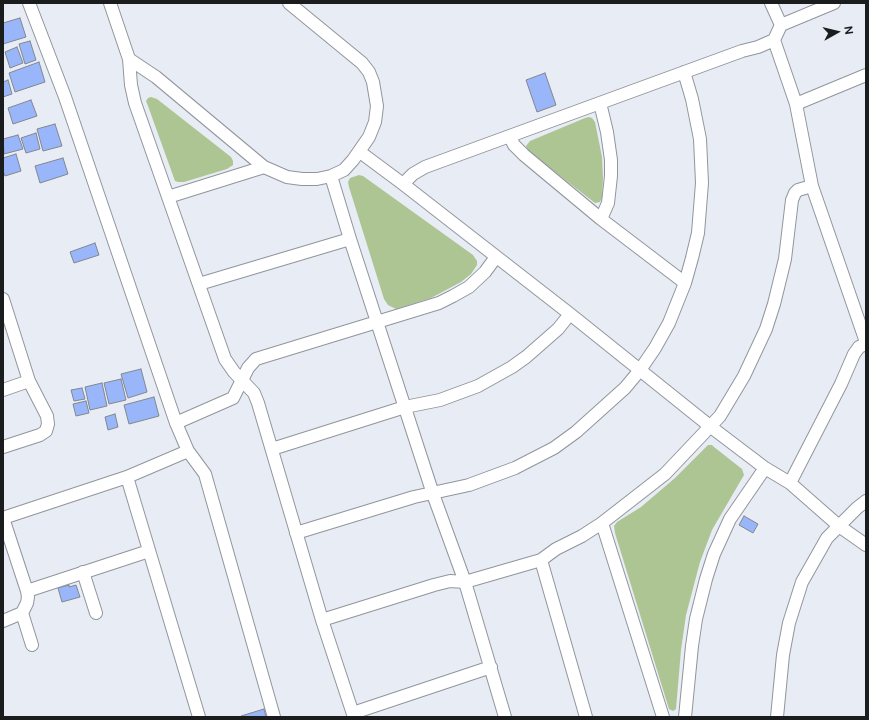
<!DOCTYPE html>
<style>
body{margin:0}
#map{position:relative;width:869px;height:720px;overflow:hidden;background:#e8ecf4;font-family:"Public Sans",sans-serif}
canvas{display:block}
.frame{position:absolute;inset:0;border:4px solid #1a1c1e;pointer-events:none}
.north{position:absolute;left:817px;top:12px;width:40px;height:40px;-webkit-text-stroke:3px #e8ecf4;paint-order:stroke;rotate:82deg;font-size:11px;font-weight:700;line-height:16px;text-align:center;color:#1a1c1e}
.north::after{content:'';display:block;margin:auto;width:14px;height:18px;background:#1a1c1e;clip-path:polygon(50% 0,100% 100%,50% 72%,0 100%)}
</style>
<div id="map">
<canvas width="869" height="720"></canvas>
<div class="frame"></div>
<div class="north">N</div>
</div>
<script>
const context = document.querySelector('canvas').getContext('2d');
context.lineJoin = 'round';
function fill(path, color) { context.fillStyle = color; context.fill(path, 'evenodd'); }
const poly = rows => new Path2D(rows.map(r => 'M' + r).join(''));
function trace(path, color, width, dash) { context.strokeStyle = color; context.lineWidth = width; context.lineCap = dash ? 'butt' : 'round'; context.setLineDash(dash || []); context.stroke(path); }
fill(poly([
 [151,97,157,99,231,157,233,161,233,165,227,169,184,182,178,182,175,181,148,106,146,101,148,98],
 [589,117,592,118,595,122,602,157,603,178,602,198,600,202,595,203,528,151,526,146,530,141,585,118],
 [359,175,363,176,473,255,477,261,477,265,471,274,461,282,431,298,396,309,388,305,384,299,349,187,348,182,350,178],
 [708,445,712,445,714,447,742,469,744,475,712,530,700,562,686,615,681,650,676,709,673,711,669,709,615,533,614,526,617,522,641,507,675,478]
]), '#adc593');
const building = poly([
 [20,18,26,37,3,44,3,23,20,18],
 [30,41,36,60,25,64,19,44,30,41],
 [17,47,23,63,10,68,5,52,17,47],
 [39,62,45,82,15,92,9,73,39,62],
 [545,73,556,105,537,112,526,80,545,73],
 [8,80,12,94,3,97,3,82,8,80],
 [31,100,37,116,13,124,8,108,31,100],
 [55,124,62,146,43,151,37,129,55,124],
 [36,133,40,149,26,153,21,138,36,133],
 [18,135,23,149,4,154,3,139,18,135],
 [16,154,21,171,5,176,3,171,3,158,16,154],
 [63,158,68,174,40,183,35,166,63,158],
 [95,243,99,255,74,263,70,252,95,243],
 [141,369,147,392,128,398,121,374,141,369],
 [121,379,126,400,109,404,104,383,121,379],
 [102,383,107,406,90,410,85,387,102,383],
 [82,388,85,399,74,401,71,390,82,388],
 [154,397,159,416,129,424,124,405,154,397],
 [86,401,89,413,76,416,73,404,86,401],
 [115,414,118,427,108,430,105,417,115,414],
 [744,516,758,524,753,533,739,525,744,516],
 [69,585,69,587,76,585,80,597,62,602,58,588,69,585],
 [264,709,266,717,241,717,241,716,264,709]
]);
fill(building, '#9ab6fa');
trace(building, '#82868d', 1);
const minor = poly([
 [110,3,129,59,131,85,135,103,225,359,234,372,254,393,258,403,322,620,354,717],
 [771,3,781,25],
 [774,40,796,104,812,186,866,342],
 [129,59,156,77,264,167,287,177,302,179,317,179,331,176,344,170,353,160,369,137,375,122,377,106,373,82,369,72,362,63,289,3],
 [600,103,607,132,611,160,611,176,608,203,601,219],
 [796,104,866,75],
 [510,137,514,145,524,155,601,219,685,283],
 [360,152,403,184,570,314,711,427,765,468,790,483,839,526,866,545],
 [331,176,350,239,433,494,465,582,505,717],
 [403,184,413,174,425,167,742,51,758,47,774,40,781,25,834,3],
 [168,197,264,167],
 [199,284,350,239],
 [3,299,29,381,47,416,48,424,46,431,40,435,3,447],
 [3,390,29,381],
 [176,423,233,398,248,368,256,359,439,303,453,296,469,287,485,272,496,257],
 [272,449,405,407,440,400,478,386,512,367,526,357,558,329,570,314],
 [188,451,205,474,274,717],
 [127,477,199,717],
 [790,483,841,384,854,354,859,347,866,344],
 [3,518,127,477,188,451,176,423,65,97,29,3],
 [602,523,663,717],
 [296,533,414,497,469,485,515,468,554,448,576,432,625,388,640,370,655,348,669,323,685,283,692,258,698,233,702,183,700,139,692,99,684,72],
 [541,560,586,717],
 [83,572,96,613],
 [27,591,149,551],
 [22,613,32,645],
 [322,620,434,585,450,581,465,582,541,560,556,549,582,536,602,523,665,474,720,416,744,376,766,329,774,304,785,259,792,200,795,193,798,190,812,186],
 [3,621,22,613,27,603,28,597,27,591,3,518],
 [353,713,491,667],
 [685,717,692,646,696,619,706,579,714,554,730,519,765,468],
 [777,717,783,655,789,623,802,582,827,538,857,508,866,501]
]);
trace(minor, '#91959c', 14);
trace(minor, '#fff', 12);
</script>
